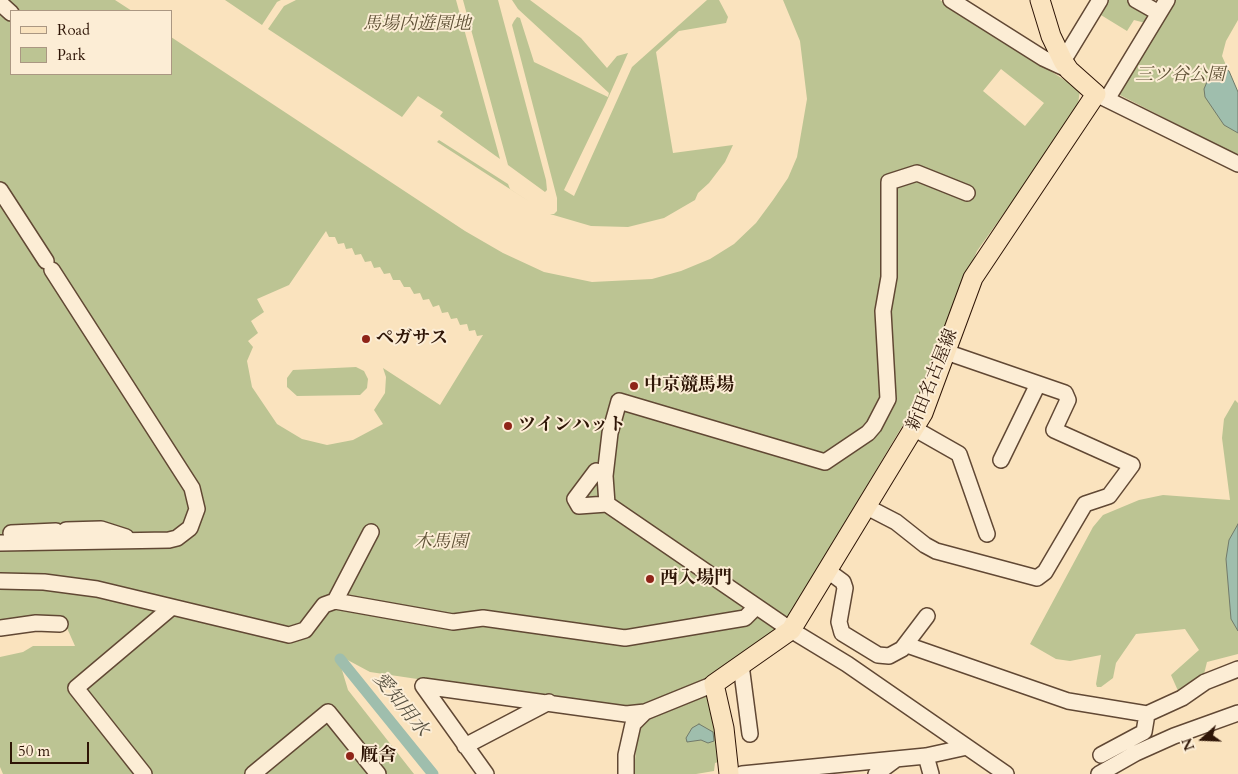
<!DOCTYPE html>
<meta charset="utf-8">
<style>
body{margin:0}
#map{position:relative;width:1238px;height:774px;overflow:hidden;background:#fae3be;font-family:Cardo,serif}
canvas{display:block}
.legend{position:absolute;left:10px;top:10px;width:162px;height:65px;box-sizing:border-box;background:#fcedd5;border:1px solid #aa9782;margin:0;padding:6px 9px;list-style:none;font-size:15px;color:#2e1506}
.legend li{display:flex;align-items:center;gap:10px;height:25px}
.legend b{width:25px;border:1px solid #aa9782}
.north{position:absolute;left:1178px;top:714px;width:50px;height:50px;-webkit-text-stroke:4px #fcedd5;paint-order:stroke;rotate:250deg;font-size:14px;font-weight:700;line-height:20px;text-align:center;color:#2e1506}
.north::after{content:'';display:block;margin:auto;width:18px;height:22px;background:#2e1506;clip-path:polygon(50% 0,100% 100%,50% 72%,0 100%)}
.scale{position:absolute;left:10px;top:742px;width:79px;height:22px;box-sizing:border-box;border:2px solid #2e1506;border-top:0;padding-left:6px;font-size:15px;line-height:18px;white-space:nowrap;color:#2e1506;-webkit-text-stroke:4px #fcedd5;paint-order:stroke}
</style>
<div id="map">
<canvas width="1238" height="774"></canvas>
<ul class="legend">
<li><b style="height:6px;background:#fae3be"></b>Road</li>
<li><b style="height:14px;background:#bcc493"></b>Park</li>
</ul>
<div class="north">N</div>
<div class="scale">50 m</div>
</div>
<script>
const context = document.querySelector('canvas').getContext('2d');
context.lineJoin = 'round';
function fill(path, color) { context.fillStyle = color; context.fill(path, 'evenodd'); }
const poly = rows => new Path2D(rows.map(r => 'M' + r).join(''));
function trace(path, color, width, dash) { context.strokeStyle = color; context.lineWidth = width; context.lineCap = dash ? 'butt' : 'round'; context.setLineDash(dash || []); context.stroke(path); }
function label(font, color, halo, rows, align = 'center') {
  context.font = font + ' Cardo,"Noto Serif JP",serif'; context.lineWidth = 4; context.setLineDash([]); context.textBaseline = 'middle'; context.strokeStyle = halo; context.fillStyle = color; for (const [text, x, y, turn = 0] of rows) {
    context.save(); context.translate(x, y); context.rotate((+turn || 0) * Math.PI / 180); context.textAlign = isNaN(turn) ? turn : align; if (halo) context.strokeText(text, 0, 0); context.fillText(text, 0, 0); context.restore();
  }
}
fill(poly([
 [0,0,115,0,132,11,11,11,11,74,171,74,171,37,465,231,503,253,544,272,592,282,652,279,681,271,710,259,734,244,756,223,773,200,788,178,797,157,807,99,800,41,783,0,940,0,1080,90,1077,111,977,251,913,408,790,615,771,638,713,678,627,710,370,672,342,657,339,660,348,690,414,774,3,774,0,767,0,657,23,652,33,646,75,646,63,619,0,624],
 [1001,69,1044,103,1025,126,983,91],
 [326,231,329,237,335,237,338,244,344,243,346,249,352,248,355,255,361,254,365,262,371,261,374,268,380,267,384,274,390,273,393,280,400,280,404,287,410,287,414,294,420,293,423,300,429,299,433,307,439,305,442,313,448,312,451,319,457,318,460,325,467,324,469,331,475,330,477,336,483,335,440,405,383,368,386,377,385,393,374,410,383,424,353,440,327,445,302,439,277,424,252,387,247,361,253,347,248,341,258,333,251,321,264,312,257,299,289,285],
 [225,0,281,0,277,2,262,25],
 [296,0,456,0,500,159,440,116,443,112,418,96,402,117,268,29,284,6],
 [463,0,498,0,546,180,547,190,545,192,508,165],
 [512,0,530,0,581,38,607,68,617,56,628,53,605,105,564,190,574,196,632,67,707,0,719,0,728,17,726,23,679,31,656,52,673,153,733,145,725,162,709,183,698,193,695,200,664,218,628,227,591,226,550,214,554,214,557,211,557,198,512,25,514,21,517,17,520,18,534,62,608,97,609,93,518,9],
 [1103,0,1132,0,1156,13,1149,24,1134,20,1127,31,1096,12],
 [1172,0,1238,0,1238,20,1226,41,1222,56,1238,92,1238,156,1116,93],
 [439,140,508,184,510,189,530,202,437,142],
 [356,367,364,371,368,379,367,388,360,395,297,396,287,387,287,378,293,370],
 [1235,400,1238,403,1238,654,1207,662,1203,678,1179,693,1171,675,1199,650,1185,629,1136,634,1116,663,1113,678,1101,687,1097,687,1096,684,1101,655,1070,661,1056,659,1030,644,1093,527,1103,515,1139,500,1163,495,1230,500,1222,438,1224,419],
 [707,692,724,760,715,763,714,771,696,774,634,774,637,734,646,718]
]), '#bcc493');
const water = poly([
 [1223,68,1229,71,1238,92,1238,133,1224,125,1205,97,1204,89,1209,77,1223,68],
 [1238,524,1238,631,1231,619,1226,559,1229,540,1238,524],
 [699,724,713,732,714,741,708,743,701,740,687,742,686,738,692,728,699,724]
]);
fill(water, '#9fbead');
trace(water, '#727a6a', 1);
trace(poly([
 [340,659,433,774]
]), '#9fbead', 11);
const minor = poly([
 [951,0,1043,58,1069,70],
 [1136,0,1159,13],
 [0,3,11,13],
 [1063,61,1100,0],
 [1096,94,1238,164],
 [1107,99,1167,0],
 [0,190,46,261],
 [915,429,959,454,987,534],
 [1001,460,1038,384],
 [605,476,610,433,619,401,825,462,868,433,874,426,888,399,883,311,889,277,889,182,917,173,967,193],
 [607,504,605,476,596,471,575,499,579,506,607,504,791,630,847,664,1006,774],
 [867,507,896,522,925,545,936,551,1037,578,1045,572,1085,504,1109,496,1132,465,1054,430,1068,400,1065,393,946,352],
 [66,530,101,529,126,537],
 [11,533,56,531],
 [0,543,169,540,177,538,190,528,197,509,192,488,52,270],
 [828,571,843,582,845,588,839,622,842,633,878,655,889,656,902,649,927,616],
 [0,581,44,582,97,589,289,635,305,630,324,605,335,601,453,622,483,618,625,638,745,618,756,607],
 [335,601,371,532],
 [0,628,36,623,60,624],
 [907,645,1068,701,1147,714,1182,698,1205,682,1238,669],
 [741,665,750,734],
 [423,686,626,714,645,712],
 [423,686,486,774],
 [465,746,549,702],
 [1101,755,1144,732,1147,714],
 [926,756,931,774],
 [144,774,76,688,172,607],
 [253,774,328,712,378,774],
 [626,774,626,755,633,724,645,712,714,684],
 [742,774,926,756,967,747],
 [876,774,895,760],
 [1099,774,1136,753,1174,736,1238,713]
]);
const major = poly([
 [729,774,724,728,714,684,791,630,923,413,973,278,1096,94,1069,70,1063,61,1051,36,1040,0]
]);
trace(minor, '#614834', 18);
trace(major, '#2e1506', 21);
trace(minor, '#fcedd5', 15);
trace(major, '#fae3be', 19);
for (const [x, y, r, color] of [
 [366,339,5,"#8f2418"],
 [634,386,5,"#8f2418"],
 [508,426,5,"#8f2418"],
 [650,579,5,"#8f2418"],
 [350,756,5,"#8f2418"]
]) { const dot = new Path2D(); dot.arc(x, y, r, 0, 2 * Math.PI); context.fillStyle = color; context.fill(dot); trace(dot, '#fcedd5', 2); }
label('italic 18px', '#605237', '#fcedd5', [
 ["馬場内遊園地",417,25],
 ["三ツ谷公園",1180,76],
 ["木馬園",441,543]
]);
label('bold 18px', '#2e1506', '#fcedd5', [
 ["ペガサス",376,339],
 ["中京競馬場",644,386],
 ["ツインハット",518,426],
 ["西入場門",660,579],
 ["厩舎",360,756]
], 'left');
label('18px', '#2e1506', '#fcedd5', [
 ["新田名古屋線",933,380,-68]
]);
label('italic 19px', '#565040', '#fcedd5', [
 ["愛知用水",400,705,51]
]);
</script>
